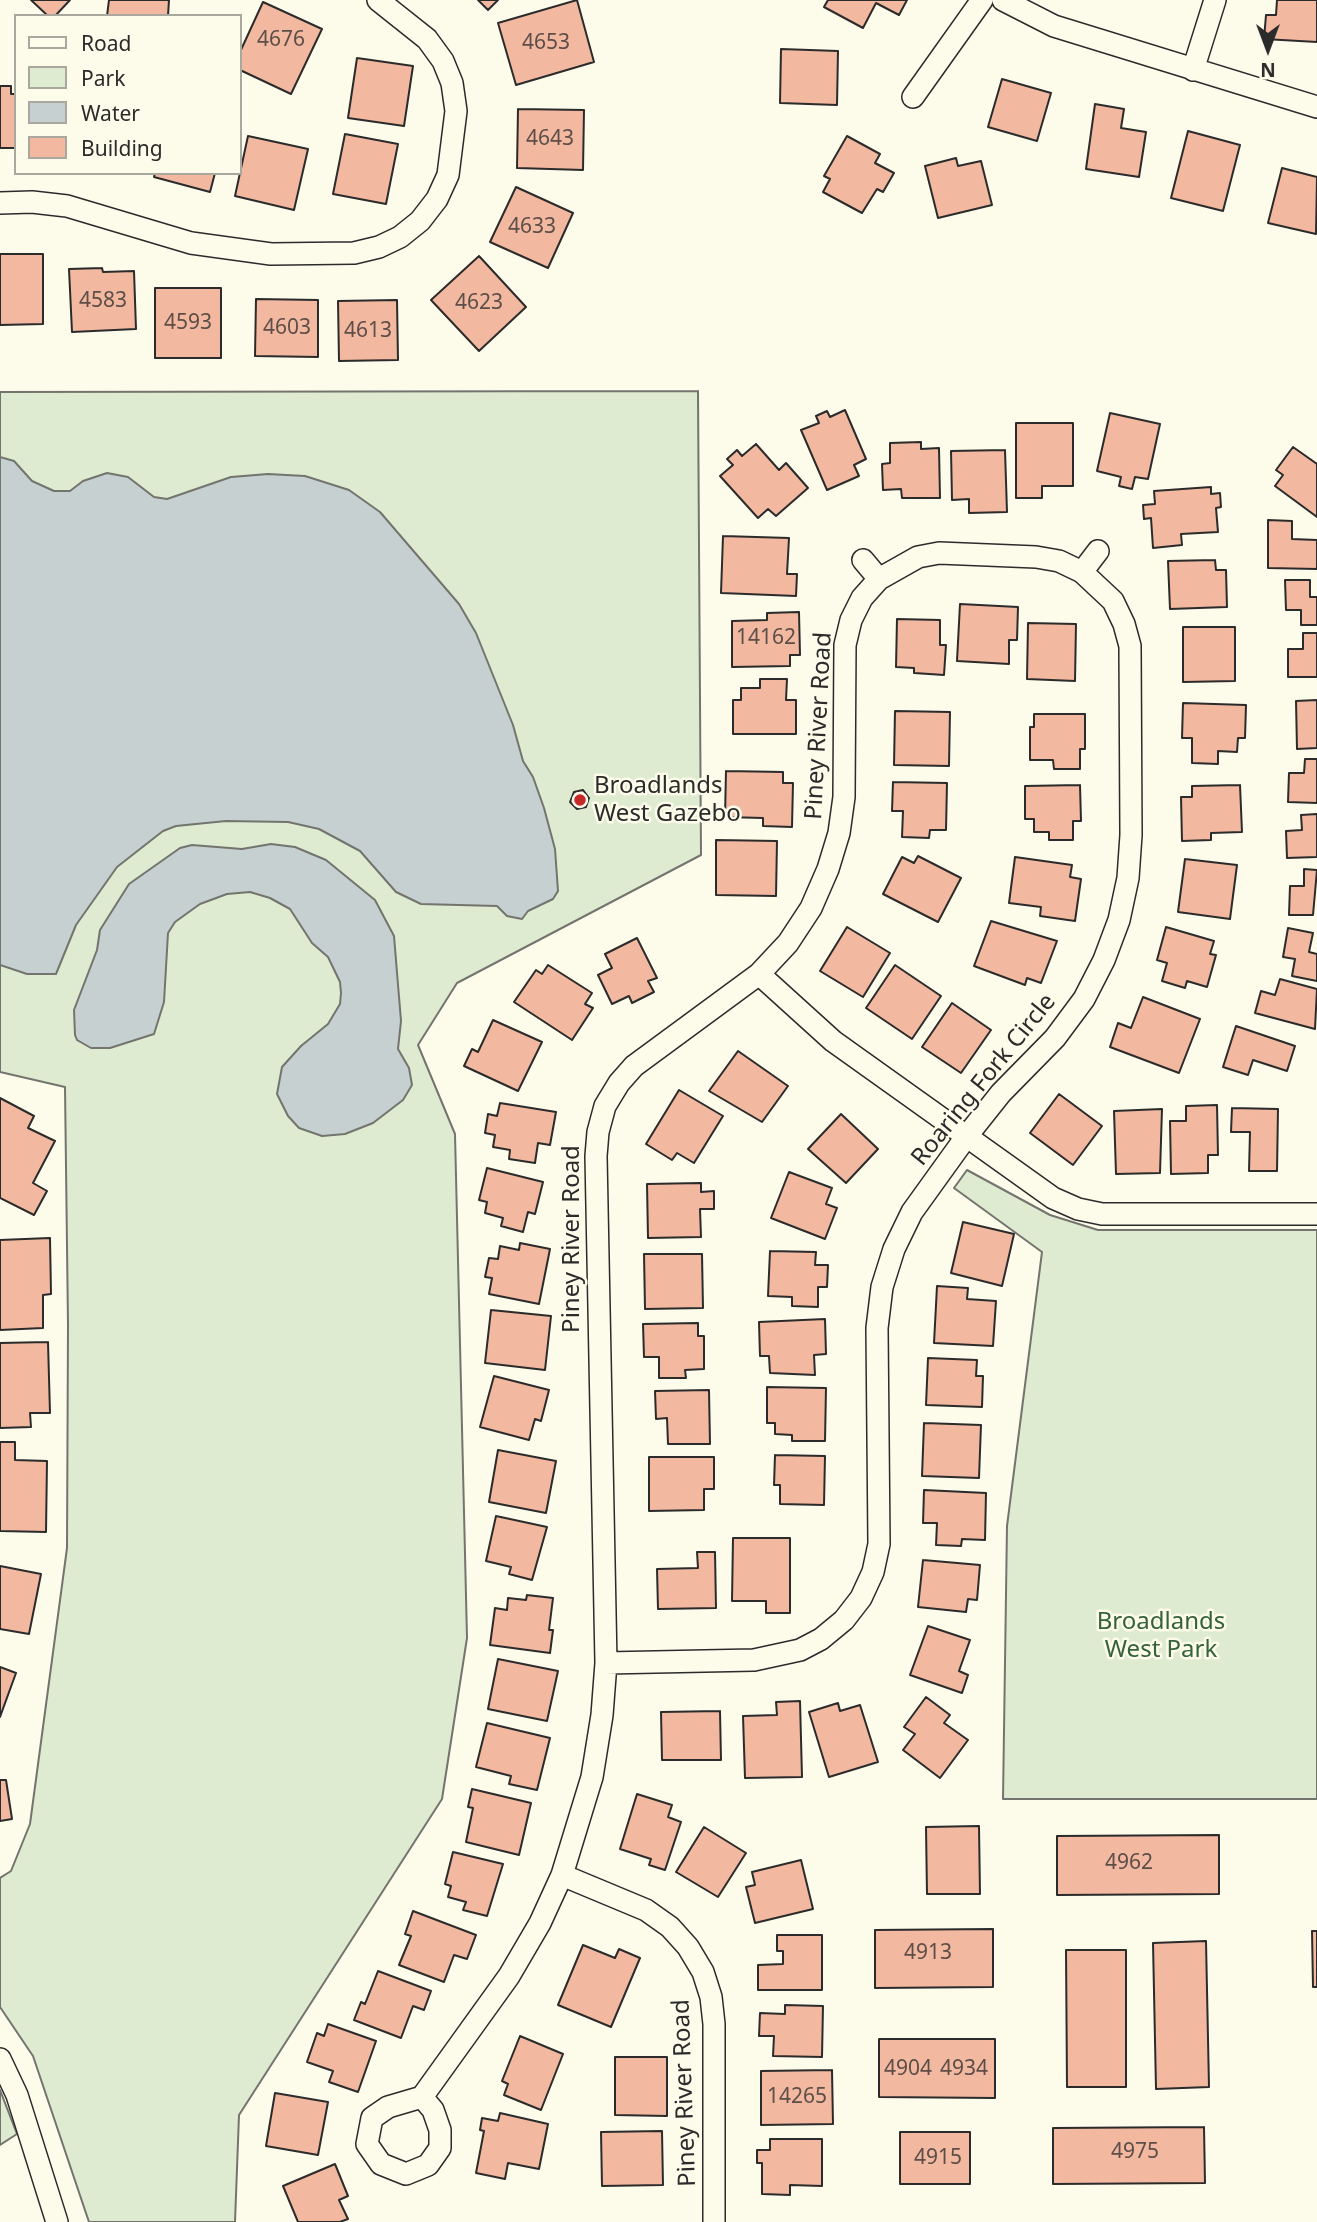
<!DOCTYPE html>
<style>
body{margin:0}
#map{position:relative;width:1317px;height:2222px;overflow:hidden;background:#fdfbea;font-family:"Noto Sans",sans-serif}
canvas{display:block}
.legend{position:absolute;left:14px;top:14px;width:228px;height:161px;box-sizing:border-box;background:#fdfbea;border:2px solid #a9a89e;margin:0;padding:9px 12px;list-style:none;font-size:21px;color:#2b2b2b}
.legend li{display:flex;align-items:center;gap:14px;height:35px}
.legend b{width:35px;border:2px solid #a9a89e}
.north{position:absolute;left:1233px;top:14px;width:70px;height:70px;-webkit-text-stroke:5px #fdfbea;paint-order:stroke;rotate:180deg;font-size:19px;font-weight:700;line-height:28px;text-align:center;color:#2b2b2b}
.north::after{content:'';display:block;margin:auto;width:24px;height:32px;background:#2b2b2b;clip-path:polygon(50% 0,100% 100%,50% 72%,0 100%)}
</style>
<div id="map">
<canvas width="1317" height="2222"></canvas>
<ul class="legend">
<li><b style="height:9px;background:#fdfbea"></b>Road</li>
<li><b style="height:19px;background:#deebd1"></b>Park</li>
<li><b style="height:19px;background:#c7d0d0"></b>Water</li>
<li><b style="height:19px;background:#f2b8a0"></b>Building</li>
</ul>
<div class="north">N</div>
</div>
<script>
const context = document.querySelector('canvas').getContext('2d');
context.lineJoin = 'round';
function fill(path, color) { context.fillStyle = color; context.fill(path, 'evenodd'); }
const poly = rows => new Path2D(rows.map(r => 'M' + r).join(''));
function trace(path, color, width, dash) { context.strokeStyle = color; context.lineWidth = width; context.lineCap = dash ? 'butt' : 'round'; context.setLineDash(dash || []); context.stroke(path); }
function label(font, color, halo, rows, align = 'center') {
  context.font = font + ' "Noto Sans",sans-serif'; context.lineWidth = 5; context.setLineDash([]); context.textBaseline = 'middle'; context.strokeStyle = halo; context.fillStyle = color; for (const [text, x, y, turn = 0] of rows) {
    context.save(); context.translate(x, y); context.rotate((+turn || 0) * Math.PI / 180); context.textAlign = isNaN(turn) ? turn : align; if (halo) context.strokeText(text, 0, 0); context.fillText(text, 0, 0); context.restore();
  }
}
const green = poly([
 [698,391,701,855,457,983,418,1045,455,1134,467,1638,442,1799,239,2115,235,2222,89,2222,33,2056,0,2007,0,1878,11,1871,30,1824,67,1548,68,1325,65,1087,0,1072,0,392,698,391],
 [967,1170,1050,1215,1098,1230,1317,1230,1317,1799,1003,1799,1007,1526,1042,1252,954,1188,967,1170],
 [0,2090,17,2134,0,2145,0,2090]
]);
fill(green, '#deebd1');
trace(green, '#74746e', 2);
const water = poly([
 [0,457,14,461,32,481,54,491,70,491,83,481,107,473,128,477,154,497,167,499,231,477,268,474,305,476,349,490,380,512,459,604,476,633,513,725,523,761,533,777,544,808,555,849,558,891,553,899,528,911,522,919,507,916,497,906,421,904,396,892,360,851,319,829,288,822,226,821,176,826,163,831,117,867,76,925,56,974,27,974,0,965,0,457],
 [271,844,295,847,326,860,375,900,394,936,401,1021,398,1049,409,1068,412,1085,403,1100,373,1123,345,1134,322,1136,299,1128,288,1116,277,1094,282,1067,301,1046,328,1024,340,1004,341,993,340,982,328,957,312,943,290,909,270,898,250,892,227,894,200,904,175,922,168,933,164,1002,154,1034,110,1048,91,1048,77,1040,75,1035,74,1010,97,950,100,930,129,884,180,848,192,845,242,849,271,844]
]);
fill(water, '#c7d0d0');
trace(water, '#74746e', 2);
const building = poly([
 [31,0,70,0,55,16,48,16,31,0],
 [109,0,169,0,168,16,107,16,109,0],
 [478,0,498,0,488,10,478,0],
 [577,0,594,62,516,85,498,23,577,0],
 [828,0,907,0,899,15,876,3,863,28,824,7,828,0],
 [1277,0,1317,0,1317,42,1264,39,1266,15,1276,15,1277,0],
 [263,2,322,29,291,94,240,70,240,52,263,2],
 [781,49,838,51,837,105,780,103,781,49],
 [357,58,413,66,404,126,348,118,357,58],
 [1002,79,1051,93,1037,141,988,127,1002,79],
 [0,86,11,86,11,94,16,94,16,148,0,148,0,86],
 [1095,104,1124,109,1121,128,1146,132,1139,177,1086,169,1095,104],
 [518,109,584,110,583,170,517,168,518,109],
 [1188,131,1240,145,1223,211,1171,198,1188,131],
 [345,134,398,144,386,204,333,194,345,134],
 [248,136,308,149,294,210,235,196,248,136],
 [847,136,880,154,875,163,894,173,883,192,877,189,862,213,823,192,830,179,824,176,847,136],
 [956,158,958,166,981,161,992,205,938,218,925,166,956,158],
 [1282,168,1317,177,1316,234,1268,223,1282,168],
 [155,173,215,173,210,192,154,177,155,173],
 [516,187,573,213,548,268,490,242,516,187],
 [0,254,43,254,43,324,0,325,0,254],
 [479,256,526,307,479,351,431,300,479,256],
 [102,268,103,272,134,271,136,329,72,332,69,269,102,268],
 [155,288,221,288,221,358,155,358,155,288],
 [256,299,318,300,318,357,255,356,256,299],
 [397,300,398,360,339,361,338,301,397,300],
 [845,410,866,459,854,465,859,476,827,490,801,430,819,423,816,416,827,411,830,417,845,410],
 [1110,413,1160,424,1148,479,1135,477,1132,489,1119,486,1121,477,1097,471,1110,413],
 [1016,423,1073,423,1073,486,1042,486,1042,498,1016,498,1016,423],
 [921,442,921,449,939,448,940,498,902,498,901,489,883,490,882,464,890,463,890,443,921,442],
 [756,444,779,470,786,463,808,488,776,516,768,509,758,518,720,476,733,465,727,459,737,450,742,456,756,444],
 [1293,447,1317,464,1317,517,1275,486,1283,475,1276,470,1293,447],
 [1005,450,1007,512,969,513,969,499,952,500,951,451,1005,450],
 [1211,487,1211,494,1220,493,1221,507,1216,508,1218,532,1181,534,1182,545,1153,548,1151,518,1144,519,1143,505,1155,504,1154,491,1211,487],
 [1268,520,1292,521,1292,539,1317,540,1317,569,1268,568,1268,520],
 [723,536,789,538,787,574,797,574,796,596,721,593,723,536],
 [1215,560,1216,570,1226,570,1227,607,1170,609,1168,561,1215,560],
 [1285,580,1310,580,1310,597,1317,597,1317,625,1301,625,1301,610,1286,610,1285,580],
 [960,604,1018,607,1017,640,1009,640,1009,664,957,661,960,604],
 [799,612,800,655,790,655,790,666,732,667,732,621,767,620,767,613,799,612],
 [897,619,940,620,940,645,946,645,944,675,914,673,914,668,896,667,897,619],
 [1028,623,1076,624,1075,681,1027,679,1028,623],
 [1183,627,1235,627,1235,681,1183,682,1183,627],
 [1303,633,1317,633,1317,677,1288,677,1288,649,1303,649,1303,633],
 [760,679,787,679,786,700,796,700,796,734,733,734,733,700,741,700,741,688,760,688,760,679],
 [1317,700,1317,748,1297,749,1296,701,1317,700],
 [1183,703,1246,705,1245,738,1238,738,1237,752,1218,751,1218,764,1192,763,1192,738,1182,738,1183,703],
 [895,711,950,712,949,766,894,765,895,711],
 [1034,714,1085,714,1085,749,1080,749,1080,769,1054,769,1053,760,1030,760,1030,727,1034,727,1034,714],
 [1305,759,1317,759,1317,803,1288,802,1289,773,1304,773,1305,759],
 [726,771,783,772,783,783,793,783,792,827,763,826,763,818,725,817,726,771],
 [893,782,947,783,946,830,930,830,929,838,902,837,903,811,892,811,893,782],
 [1080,785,1081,821,1073,821,1073,840,1049,840,1049,832,1034,832,1034,819,1025,819,1025,786,1080,785],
 [1240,785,1242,832,1211,833,1211,840,1182,841,1181,797,1192,797,1192,786,1240,785],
 [583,790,589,798,586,807,577,809,570,802,574,792,583,790],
 [1317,814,1317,857,1287,858,1286,831,1302,830,1301,815,1317,814],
 [716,840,777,841,776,896,716,895,716,840],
 [918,856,961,878,938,922,883,894,902,857,914,863,918,856],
 [1015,857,1072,865,1070,877,1081,879,1075,921,1040,916,1041,907,1009,903,1015,857],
 [1185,859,1237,865,1230,919,1178,912,1185,859],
 [1304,869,1317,870,1313,915,1289,915,1290,886,1304,886,1304,869],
 [991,921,1057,941,1041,983,1027,978,1025,985,974,966,991,921],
 [847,927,890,953,863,997,820,971,847,927],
 [1166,927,1214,941,1210,954,1216,955,1207,987,1187,981,1185,988,1162,981,1167,963,1157,960,1166,927],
 [1288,928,1313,933,1309,952,1317,954,1317,981,1292,976,1295,959,1283,957,1288,928],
 [637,938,657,978,648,981,654,992,632,1003,629,996,612,1004,598,975,612,968,605,954,637,938],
 [548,965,592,993,585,1004,593,1008,572,1040,514,1002,536,970,542,974,548,965],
 [895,965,941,996,912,1039,866,1008,895,965],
 [1280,979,1317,989,1315,1029,1255,1013,1261,991,1275,995,1280,979],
 [1143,997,1200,1019,1179,1073,1110,1047,1118,1023,1131,1028,1143,997],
 [952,1003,991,1030,961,1073,922,1047,952,1003],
 [493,1020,542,1042,518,1091,464,1066,472,1049,478,1052,493,1020],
 [1236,1026,1295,1046,1287,1071,1253,1060,1248,1075,1223,1067,1236,1026],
 [738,1051,788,1086,762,1122,709,1091,738,1051],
 [679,1090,723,1116,694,1163,677,1153,672,1160,646,1144,679,1090],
 [1059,1094,1102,1126,1073,1165,1030,1133,1059,1094],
 [0,1098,34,1116,28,1128,55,1141,33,1183,47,1191,34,1215,0,1198,0,1098],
 [500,1103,556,1112,550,1145,538,1143,535,1163,509,1159,510,1150,493,1147,495,1135,485,1133,488,1114,497,1116,500,1103],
 [1217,1105,1218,1155,1208,1155,1208,1173,1171,1174,1170,1121,1186,1121,1186,1106,1217,1105],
 [1232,1108,1278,1109,1277,1171,1249,1171,1250,1132,1231,1132,1232,1108],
 [1162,1109,1160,1173,1116,1174,1114,1111,1162,1109],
 [841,1114,878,1149,846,1183,808,1149,841,1114],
 [487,1168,543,1182,535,1214,528,1212,523,1232,501,1226,503,1218,485,1213,487,1202,479,1200,487,1168],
 [789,1172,832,1188,826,1204,837,1208,825,1239,771,1218,789,1172],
 [701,1183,701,1192,714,1191,714,1209,700,1209,701,1237,648,1238,647,1184,701,1183],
 [963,1222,1014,1234,1002,1286,951,1273,963,1222],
 [50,1238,51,1294,43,1295,43,1328,0,1330,0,1240,50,1238],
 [520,1243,550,1249,539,1304,489,1294,492,1278,485,1277,489,1258,498,1259,500,1246,519,1250,520,1243],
 [770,1251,816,1252,815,1265,828,1265,827,1287,818,1287,818,1307,792,1306,792,1297,768,1296,770,1251],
 [644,1254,702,1254,703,1308,645,1309,644,1254],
 [937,1286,968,1288,967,1299,996,1301,993,1346,934,1343,937,1286],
 [491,1310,551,1316,545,1370,485,1363,491,1310],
 [825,1319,826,1354,814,1355,815,1375,770,1373,769,1356,760,1356,759,1322,825,1319],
 [698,1323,698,1336,704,1336,704,1369,685,1370,686,1378,659,1378,659,1357,644,1357,643,1324,698,1323],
 [48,1342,50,1413,30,1413,31,1427,0,1428,0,1343,48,1342],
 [928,1358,977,1360,976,1376,983,1376,982,1407,926,1405,928,1358],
 [494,1376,549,1390,541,1421,535,1419,529,1440,480,1427,494,1376],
 [767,1387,826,1388,825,1441,792,1441,792,1435,775,1434,775,1423,767,1423,767,1387],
 [709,1390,710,1444,668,1444,667,1418,656,1419,655,1391,709,1390],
 [924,1423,981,1425,979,1478,922,1476,924,1423],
 [0,1442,15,1442,15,1460,47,1461,46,1532,0,1531,0,1442],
 [498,1450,556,1461,546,1513,489,1502,498,1450],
 [775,1455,825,1456,824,1505,780,1504,780,1485,774,1485,775,1455],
 [649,1457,714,1457,714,1489,704,1489,704,1510,649,1511,649,1457],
 [924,1490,986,1493,985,1540,962,1539,961,1546,936,1545,937,1523,923,1523,924,1490],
 [496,1516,547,1527,532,1580,509,1574,511,1567,486,1561,496,1516],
 [733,1538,790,1538,790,1613,766,1613,766,1601,732,1601,733,1538],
 [697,1552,715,1552,716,1608,658,1609,657,1569,698,1568,697,1552],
 [923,1560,980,1565,977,1600,968,1599,966,1612,918,1607,923,1560],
 [0,1566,41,1574,29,1634,0,1629,0,1566],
 [527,1595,553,1598,549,1630,553,1630,550,1653,490,1645,495,1608,507,1610,508,1598,526,1600,527,1595],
 [928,1626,970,1640,959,1671,968,1675,962,1693,910,1675,928,1626],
 [498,1659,558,1671,547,1721,488,1709,498,1659],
 [0,1667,16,1673,0,1717,0,1667],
 [926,1697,950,1715,944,1723,968,1740,940,1778,903,1750,915,1734,904,1727,926,1697],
 [800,1701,802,1777,745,1778,743,1716,777,1715,776,1702,800,1701],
 [838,1703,840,1711,860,1705,878,1762,829,1777,809,1712,838,1703],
 [720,1711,721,1760,662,1760,661,1712,720,1711],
 [487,1723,550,1738,537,1790,509,1784,511,1776,476,1767,487,1723],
 [0,1780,6,1780,12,1819,0,1821,0,1780],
 [472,1789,531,1803,519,1855,466,1842,473,1808,468,1807,472,1789],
 [637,1794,672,1805,668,1817,681,1822,665,1870,649,1865,651,1859,620,1849,637,1794],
 [979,1826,980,1894,927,1894,926,1827,979,1826],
 [704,1827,746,1853,718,1897,676,1872,704,1827],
 [1219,1835,1219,1894,1057,1895,1057,1836,1219,1835],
 [453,1852,503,1864,487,1916,463,1910,466,1902,448,1897,451,1886,445,1884,453,1852],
 [801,1860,813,1909,755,1923,746,1887,755,1885,752,1872,801,1860],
 [413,1911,476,1935,467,1959,454,1955,444,1982,399,1965,411,1936,405,1934,413,1911],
 [993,1929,993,1987,875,1988,875,1930,993,1929],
 [1312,1931,1317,1931,1317,1987,1313,1987,1312,1931],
 [777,1935,822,1935,822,1990,758,1990,758,1965,783,1964,783,1951,777,1951,777,1935],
 [1206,1941,1209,2087,1156,2089,1153,1943,1206,1941],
 [583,1945,615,1958,619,1949,640,1958,611,2027,558,2005,583,1945],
 [1066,1950,1126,1950,1126,2087,1067,2087,1066,1950],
 [378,1971,431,1991,424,2010,413,2006,401,2038,354,2020,361,2002,365,2004,378,1971],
 [785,2005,823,2006,822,2057,773,2056,774,2036,759,2036,760,2013,785,2014,785,2005],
 [328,2024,376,2041,358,2092,329,2082,333,2071,307,2062,317,2033,324,2036,328,2024],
 [520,2036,563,2054,541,2110,504,2095,508,2084,502,2081,520,2036],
 [879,2039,995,2039,995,2098,879,2097,879,2039],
 [615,2057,667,2057,667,2116,615,2115,615,2057],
 [832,2070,833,2124,761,2125,761,2071,832,2070],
 [275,2093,328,2102,318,2155,266,2146,275,2093],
 [500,2113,548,2124,539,2169,508,2163,505,2179,476,2173,484,2131,480,2130,482,2118,498,2121,500,2113],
 [1204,2127,1205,2183,1053,2184,1053,2128,1204,2127],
 [662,2131,663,2185,602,2186,601,2132,662,2131],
 [900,2132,970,2132,970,2184,900,2184,900,2132],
 [770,2139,822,2139,822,2186,790,2185,790,2195,762,2194,762,2163,757,2163,757,2150,770,2150,770,2139],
 [335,2164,348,2196,339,2200,348,2219,340,2222,298,2222,283,2186,335,2164]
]);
fill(building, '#f2b8a0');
trace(building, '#2b2b2b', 2);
const street = poly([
 [1003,0,1054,26,1317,107],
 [1193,70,1215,0],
 [913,97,982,0],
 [0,203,32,202,67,206,191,243,271,254,354,253,379,247,400,237,420,221,437,199,448,175,456,111,452,83,443,61,427,39,378,0],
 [863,560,879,579],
 [1082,572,1098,551],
 [759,974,833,1041,1053,1198,1078,1209,1102,1214,1317,1214],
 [562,1875,646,1910,670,1927,688,1947,703,1972,711,1997,714,2024,714,2222],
 [0,2059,17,2095,57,2222],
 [422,2097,433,2110,440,2130,440,2148,428,2165,406,2174,381,2164,367,2144,372,2118,388,2107,422,2097,509,1976,540,1923,562,1875,592,1777,602,1715,606,1663,596,1156,598,1132,605,1106,619,1083,634,1066,759,974,788,943,811,908,828,869,839,833,844,797,845,645,851,620,862,598,879,579,918,557,939,553,1036,557,1059,561,1082,572,1113,601,1124,624,1130,646,1131,835,1128,878,1119,920,1104,960,1084,999,1055,1038,1001,1093,966,1137,912,1212,894,1249,882,1287,877,1328,879,1544,873,1572,861,1598,844,1620,821,1639,800,1650,754,1660,606,1663]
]);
trace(street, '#2b2b2b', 24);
trace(street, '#fdfbea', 21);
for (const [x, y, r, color] of [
 [580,800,7,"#c62828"]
]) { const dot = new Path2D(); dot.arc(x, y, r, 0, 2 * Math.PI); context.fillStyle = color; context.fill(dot); trace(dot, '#fdfbea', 2.5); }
label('21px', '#5d4e48', null, [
 ["4676",281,40],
 ["4653",546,43],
 ["4643",550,139],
 ["4633",532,227],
 ["4583",103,301],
 ["4623",479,303],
 ["4593",188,323],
 ["4603",287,328],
 ["4613",368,331],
 ["14162",766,638],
 ["4962",1129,1863],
 ["4913",928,1953],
 ["4904",908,2069],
 ["4934",964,2069],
 ["14265",797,2097],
 ["4975",1135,2152],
 ["4915",938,2158]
]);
label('24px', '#2b2b2b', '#fdfbea', [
 ["Piney River Road",819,726,-87],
 ["Roaring Fork Circle",984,1080,-51],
 ["Piney River Road",572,1239,-90],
 ["Piney River Road",685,2093,-92]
]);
label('24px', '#2b2b2b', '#fdfbea', [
 ["Broadlands",594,786],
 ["West Gazebo",594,814]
], 'left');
label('24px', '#34623c', '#fdfbea', [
 ["Broadlands",1161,1622],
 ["West Park",1161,1650]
]);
</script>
